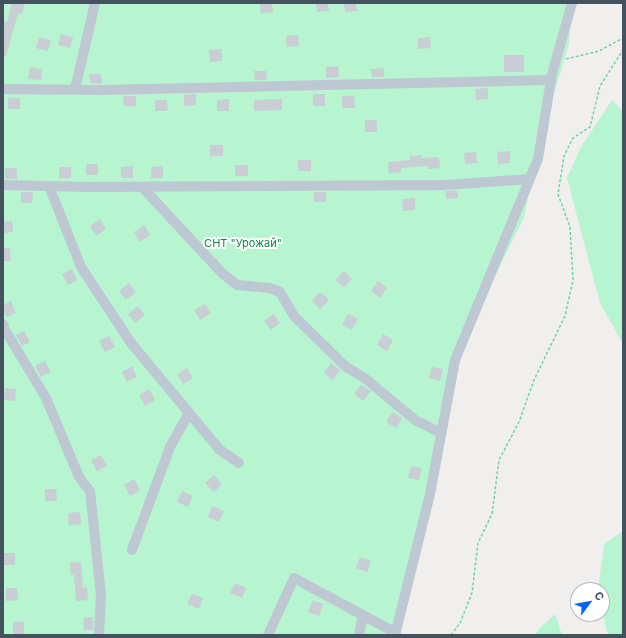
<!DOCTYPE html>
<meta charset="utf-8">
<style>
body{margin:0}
#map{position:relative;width:626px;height:638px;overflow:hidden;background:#f1eeee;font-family:Inter,sans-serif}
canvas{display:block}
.frame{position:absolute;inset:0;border:4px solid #44515e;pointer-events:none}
.north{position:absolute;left:570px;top:582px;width:40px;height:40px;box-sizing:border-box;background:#fff;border:1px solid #b4b9bf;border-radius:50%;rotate:58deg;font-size:11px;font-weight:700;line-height:16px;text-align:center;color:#44515e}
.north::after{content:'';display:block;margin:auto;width:14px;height:18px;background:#0367f5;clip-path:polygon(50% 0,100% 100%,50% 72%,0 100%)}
</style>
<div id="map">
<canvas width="626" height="638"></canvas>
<div class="frame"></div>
<div class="north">С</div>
</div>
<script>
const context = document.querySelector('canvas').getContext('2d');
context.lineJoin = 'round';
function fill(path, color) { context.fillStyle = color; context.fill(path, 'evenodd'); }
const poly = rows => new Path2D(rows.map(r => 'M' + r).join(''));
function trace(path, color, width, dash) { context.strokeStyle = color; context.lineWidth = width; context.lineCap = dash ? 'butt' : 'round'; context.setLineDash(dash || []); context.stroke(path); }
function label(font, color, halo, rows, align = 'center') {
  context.font = font + ' Inter,sans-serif'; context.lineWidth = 4; context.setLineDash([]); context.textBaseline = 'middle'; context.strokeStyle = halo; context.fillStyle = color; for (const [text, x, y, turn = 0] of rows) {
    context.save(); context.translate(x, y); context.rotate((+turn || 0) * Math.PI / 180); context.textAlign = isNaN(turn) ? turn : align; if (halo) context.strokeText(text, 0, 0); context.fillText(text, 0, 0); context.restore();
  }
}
fill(poly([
 [3,3,571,3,569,44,542,134,524,217,461,346,397,635,3,635],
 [612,100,623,111,623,344,600,303,567,178,581,147],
 [623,531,623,635,608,635,602,611,602,590,598,590,604,544],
 [555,614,562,635,535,635,539,629]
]), '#b7f4d0');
fill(poly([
 [12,3,25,3,22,14,18,13,6,56,3,56,3,21,7,22],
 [260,3,272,3,273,12,261,13],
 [316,3,328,3,329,11,317,12],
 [344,3,356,3,357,11,345,12],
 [61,34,73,37,70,48,58,45],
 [298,35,299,46,287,47,286,36],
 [39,37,51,40,48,51,36,48],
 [430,37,431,48,418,49,418,38],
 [222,49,222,61,210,62,209,50],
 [504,55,524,55,524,72,504,72],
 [338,66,339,77,326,78,326,67],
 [30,67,42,69,41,80,28,79],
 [384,68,384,77,372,77,371,69],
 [254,71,266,71,267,80,255,80],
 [89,74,101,74,102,84,90,83],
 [488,88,488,99,476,100,475,89],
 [196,94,196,105,184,106,184,95],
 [313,94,325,94,325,106,313,106],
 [123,96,136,96,136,106,124,106],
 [342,96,354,96,355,108,342,108],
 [8,98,20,98,20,109,8,109],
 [229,99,229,111,217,111,217,100],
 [282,99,282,110,254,111,254,100],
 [155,100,167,100,168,111,155,111],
 [365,120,377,120,377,132,365,132],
 [210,145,223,145,223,156,210,156],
 [510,151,510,163,498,164,497,152],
 [476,152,477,163,465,164,464,153],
 [422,155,422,158,439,157,440,168,428,169,427,166,401,168,401,172,389,173,388,162,410,160,410,156],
 [298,160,311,160,311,171,298,171],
 [86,164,98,164,98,175,86,175],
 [235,165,248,165,248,176,235,176],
 [133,166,133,178,121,178,121,167],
 [163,166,163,178,151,178,151,167],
 [59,167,71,167,71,178,59,178],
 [5,168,17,168,17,179,5,179],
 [446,191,458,191,458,198,446,199],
 [21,192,33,192,32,203,21,203],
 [314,192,326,192,326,202,314,202],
 [415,198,415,210,403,211,402,199],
 [100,219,106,229,96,236,90,226],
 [12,221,13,232,3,233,3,222],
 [144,225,150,235,140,242,134,232],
 [3,248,10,248,11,261,3,261],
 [72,269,77,280,68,285,62,274],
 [344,271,352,279,344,287,335,280],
 [378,281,387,288,380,298,371,291],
 [129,283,136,292,126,300,119,291],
 [320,292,329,300,320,309,312,301],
 [11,301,16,313,6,317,3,305],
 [205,304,211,313,200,320,194,310],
 [138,306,145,315,135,323,128,314],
 [274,314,280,323,271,330,264,321],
 [348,314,358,319,352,330,342,325],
 [24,331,30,342,22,346,16,335],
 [383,334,393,340,387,351,377,345],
 [109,336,115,347,105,352,99,341],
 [45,361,51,372,41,377,35,366],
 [331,363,340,370,333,380,324,373],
 [132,366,137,377,127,382,122,372],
 [432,367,443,369,440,381,429,378],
 [187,368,193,378,183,384,177,374],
 [361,385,371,391,363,401,354,394],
 [5,388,16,389,15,401,4,400],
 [149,389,155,400,145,406,139,395],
 [392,412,402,418,396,428,386,422],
 [101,455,107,466,97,471,91,460],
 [411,466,422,468,419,480,408,478],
 [214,475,222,484,214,492,205,483],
 [134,479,140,490,130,496,124,485],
 [45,489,56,489,57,501,45,501],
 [182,491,193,496,188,507,177,502],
 [212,506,224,511,219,522,208,517],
 [80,512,81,524,69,525,68,513],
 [4,553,15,553,15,565,4,565],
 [360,557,371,561,367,572,356,568],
 [81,562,83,588,87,587,88,600,76,601,74,575,71,575,70,563],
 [235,583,246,588,242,598,230,593],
 [6,588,17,588,18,600,6,601],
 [192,594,203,598,199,609,187,604],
 [313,600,323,604,319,616,308,612],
 [93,617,93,630,84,630,83,618],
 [13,622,24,622,24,634,13,634]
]), '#c9cdd4');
trace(poly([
 [566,59,599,51,623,38],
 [451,635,460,623,472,593,478,543,492,514,499,460,519,422,534,380,565,316,573,280,570,227,558,194,564,156,573,138,590,127,600,86,623,50]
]), '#6bd6a4', 1.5, [3, 2]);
trace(poly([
 [3,89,102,90,551,80],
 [75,89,95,3],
 [3,185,89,187,445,185,530,179],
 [49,186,81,267,131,343,220,450,239,463],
 [142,187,222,273,237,285,270,288,280,292,294,316,345,366,366,379,415,420,441,433],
 [3,324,5,330,46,398,79,477,90,491,101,595,99,635],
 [132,550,170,447,189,413],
 [268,635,294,578,396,633],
 [359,635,363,615],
 [395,635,430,494,455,360,538,159,552,74,572,3]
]), '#bdc8d2', 10);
label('11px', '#0c884d', '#fff', [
 ["СНТ \"Урожай\"",243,244]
]);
</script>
